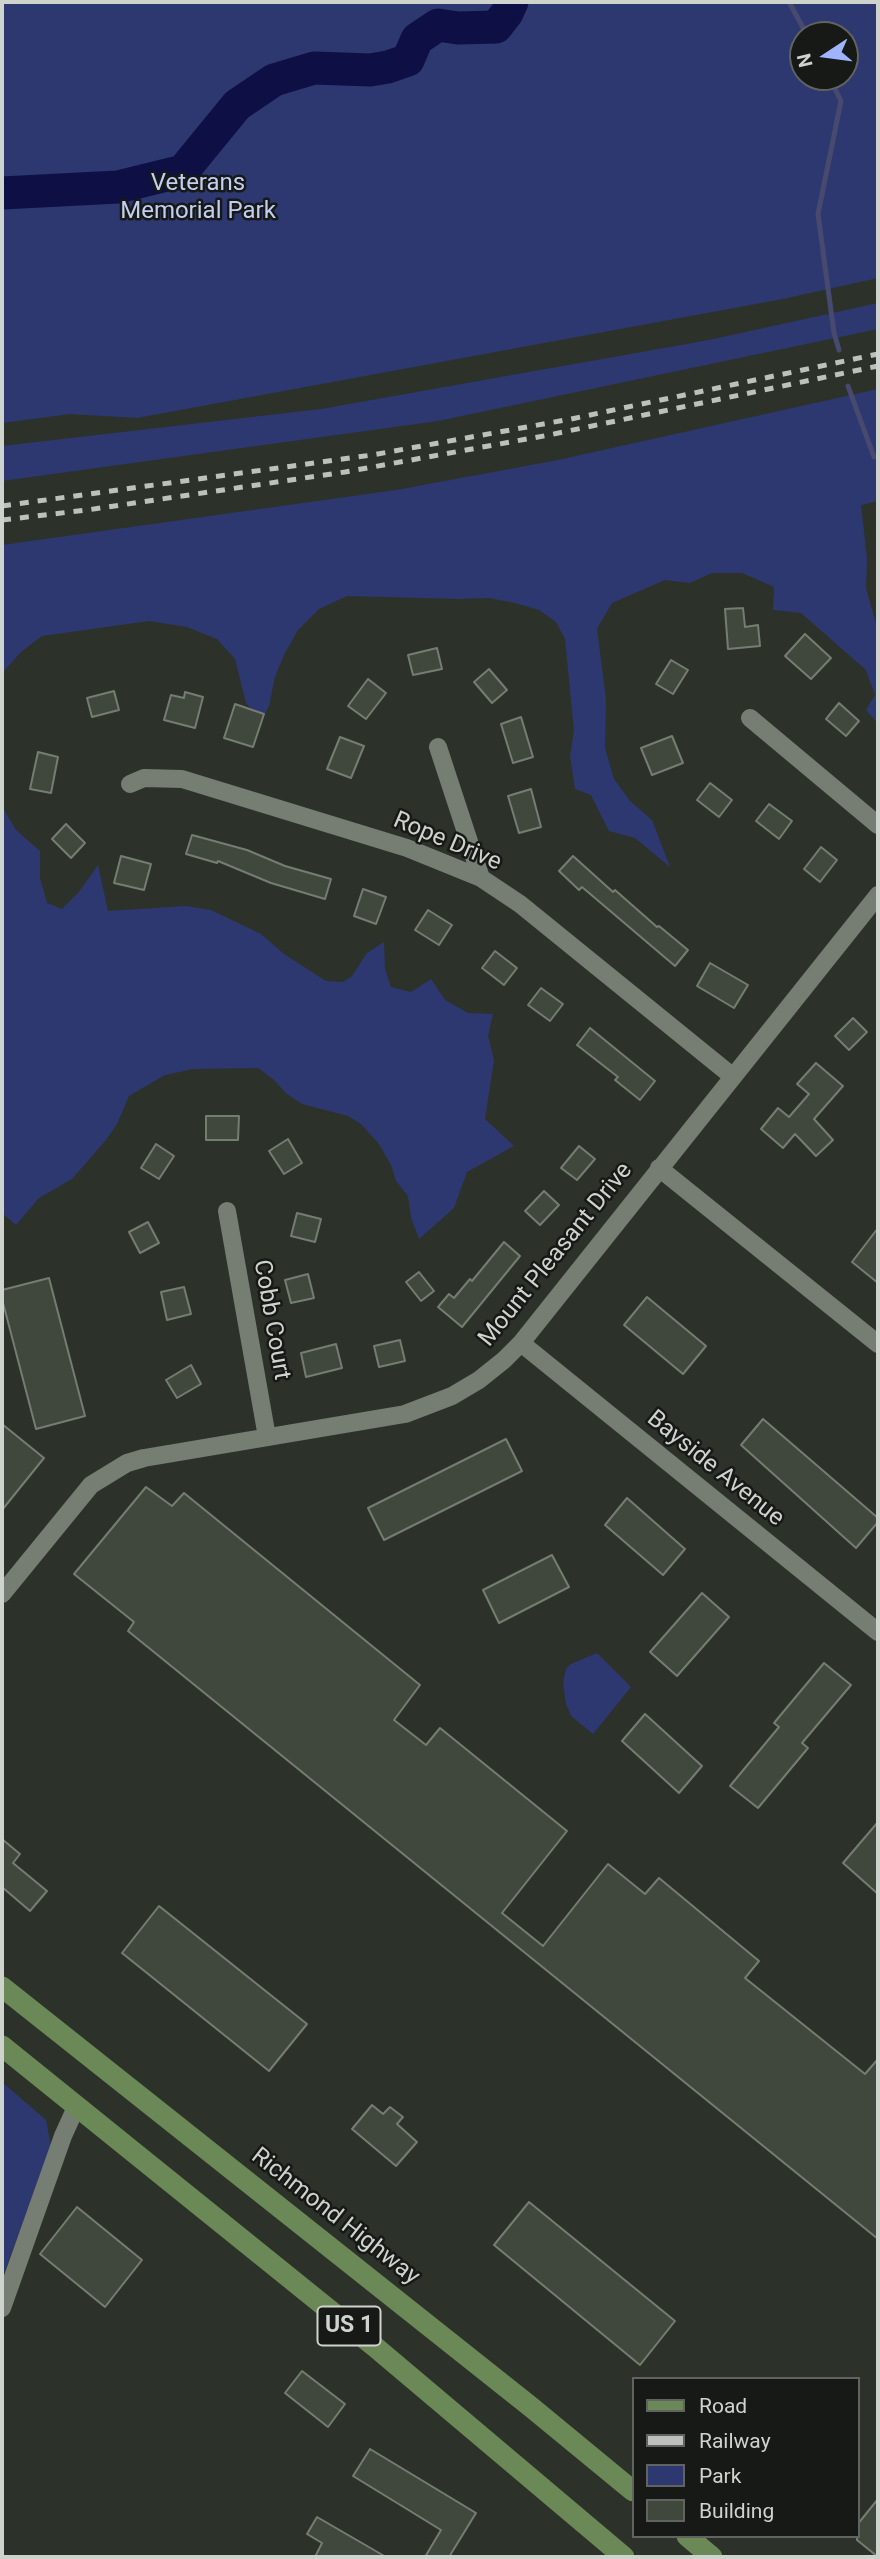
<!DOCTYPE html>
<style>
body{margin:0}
#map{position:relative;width:880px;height:2559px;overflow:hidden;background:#2c3229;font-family:Roboto,sans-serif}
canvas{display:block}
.frame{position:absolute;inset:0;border:4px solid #cfd3cd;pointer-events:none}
.legend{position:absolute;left:632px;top:2377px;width:228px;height:161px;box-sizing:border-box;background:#161915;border:2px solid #60635f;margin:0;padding:9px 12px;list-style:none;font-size:21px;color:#cfd3cd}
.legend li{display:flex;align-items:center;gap:14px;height:35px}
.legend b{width:35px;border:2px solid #60635f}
.north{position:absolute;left:789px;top:21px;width:70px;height:70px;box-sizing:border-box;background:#161915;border:2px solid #60635f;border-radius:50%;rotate:257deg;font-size:19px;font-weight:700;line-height:28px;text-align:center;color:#cfd3cd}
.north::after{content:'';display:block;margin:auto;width:24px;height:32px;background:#a0b3fd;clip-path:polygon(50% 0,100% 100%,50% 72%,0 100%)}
</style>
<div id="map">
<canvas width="880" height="2559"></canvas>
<div class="frame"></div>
<ul class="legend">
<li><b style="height:9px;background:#6a8956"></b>Road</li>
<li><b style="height:9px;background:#bdc1bb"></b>Railway</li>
<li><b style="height:19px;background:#2d3870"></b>Park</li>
<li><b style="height:19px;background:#40473c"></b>Building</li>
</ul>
<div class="north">N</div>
</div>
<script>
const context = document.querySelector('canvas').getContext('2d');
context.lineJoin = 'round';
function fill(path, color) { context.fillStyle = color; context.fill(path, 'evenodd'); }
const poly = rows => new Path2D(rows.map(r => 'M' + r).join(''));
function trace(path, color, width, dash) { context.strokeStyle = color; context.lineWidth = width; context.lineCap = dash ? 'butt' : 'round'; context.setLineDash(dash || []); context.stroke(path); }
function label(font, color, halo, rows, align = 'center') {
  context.font = font + ' Roboto,sans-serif'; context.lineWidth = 5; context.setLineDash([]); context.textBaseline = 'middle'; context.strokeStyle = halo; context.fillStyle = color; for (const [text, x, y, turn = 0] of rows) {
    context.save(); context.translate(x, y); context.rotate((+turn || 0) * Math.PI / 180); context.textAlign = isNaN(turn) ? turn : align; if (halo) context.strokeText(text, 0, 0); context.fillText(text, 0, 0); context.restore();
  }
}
fill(poly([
 [2,2,878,2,878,278,783,299,137,418,70,414,2,423],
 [803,35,845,35,845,77,803,77],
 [878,303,878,329,438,421,2,481,2,446,321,409,709,340],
 [878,389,878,501,861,505,867,559,866,588,878,631,878,724,866,710,875,695,866,670,801,613,773,610,774,587,742,573,712,573,690,583,665,580,612,603,597,629,606,699,605,748,614,779,630,801,652,820,670,867,635,838,609,831,591,795,575,789,570,756,574,731,565,639,556,622,539,610,515,603,489,598,459,599,347,596,319,609,298,630,284,655,275,677,269,706,261,721,246,703,235,659,217,639,187,627,149,621,42,636,21,652,4,671,2,679,2,545,396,490,558,460],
 [2,798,4,810,16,830,40,851,40,878,47,903,62,909,78,893,98,865,108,911,186,906,211,910,261,934,284,954,326,981,343,982,352,976,367,953,384,942,385,969,391,987,411,992,431,979,445,1000,468,1013,493,1014,488,1036,494,1060,485,1119,514,1146,467,1172,454,1208,419,1239,411,1217,408,1196,396,1181,391,1165,379,1144,361,1124,348,1116,302,1104,287,1094,274,1080,258,1068,193,1069,165,1075,129,1096,117,1124,106,1140,72,1179,39,1198,16,1225,2,1213],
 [597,1653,631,1687,593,1734,571,1716,566,1704,563,1682,566,1669,571,1664],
 [2,2082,46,2120,51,2146,2,2279]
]), '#2d3870');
trace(poly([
 [789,2,807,35],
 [829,77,841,101,818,214,834,333,839,350],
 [848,386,874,457]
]), '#474a6e', 5);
trace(poly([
 [2,193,118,187,183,171,237,105,274,80,314,68,370,70,388,67,408,60,417,39,438,25,458,28,496,27,507,13,512,2]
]), '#0d0f45', 33);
const building = poly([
 [743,608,745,627,758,625,760,646,728,649,725,609,743,608],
 [805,634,831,658,811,679,785,656,805,634],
 [437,648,442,669,413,675,408,655,437,648],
 [671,660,688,670,673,694,656,684,671,660],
 [489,669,507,690,492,703,474,682,489,669],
 [368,679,386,693,366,719,348,706,368,679],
 [114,691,119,710,92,717,87,698,114,691],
 [185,692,203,697,195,728,164,720,171,695,184,698,185,692],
 [839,703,859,721,846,736,826,719,839,703],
 [235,704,264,714,253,747,224,738,235,704],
 [521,717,533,757,513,763,501,724,521,717],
 [672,736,683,763,652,775,641,748,672,736],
 [340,737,364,746,351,778,327,769,340,737],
 [38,752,58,757,51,793,30,789,38,752],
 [710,783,732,800,719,817,697,800,710,783],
 [531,789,541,827,519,833,508,796,531,789],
 [769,804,792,821,779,839,756,821,769,804],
 [66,824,85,843,71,858,52,839,66,824],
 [192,835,247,850,285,866,331,879,325,899,271,883,218,861,217,863,186,854,192,835],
 [821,847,837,860,820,882,804,869,821,847],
 [121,856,151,864,144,890,114,883,121,856],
 [573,856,613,892,615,890,657,927,659,926,688,950,675,966,582,887,579,890,559,871,573,856],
 [363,889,386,897,376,924,354,916,363,889],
 [428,910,452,925,439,945,415,930,428,910],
 [495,951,517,968,504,985,482,968,495,951],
 [710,963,748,985,734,1008,697,986,710,963],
 [541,988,563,1004,550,1021,528,1005,541,988],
 [853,1018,867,1032,849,1050,835,1036,853,1018],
 [590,1028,655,1081,640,1100,615,1080,618,1077,577,1045,590,1028],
 [816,1063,843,1086,814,1119,833,1140,816,1156,795,1134,783,1148,761,1129,778,1108,789,1117,809,1094,797,1084,816,1063],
 [206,1116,239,1116,238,1140,206,1140,206,1116],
 [288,1139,302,1163,284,1174,269,1151,288,1139],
 [156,1144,174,1156,159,1179,141,1168,156,1144],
 [579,1146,595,1159,577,1180,561,1168,579,1146],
 [544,1191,559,1205,540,1225,525,1211,544,1191],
 [297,1213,321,1219,315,1242,291,1236,297,1213],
 [148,1222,159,1243,140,1253,129,1232,148,1222],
 [878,1228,878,1283,852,1262,878,1228],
 [504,1242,520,1256,462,1327,438,1307,449,1294,454,1298,470,1279,472,1281,504,1242],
 [419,1272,434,1291,421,1301,406,1282,419,1272],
 [308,1274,314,1298,291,1303,285,1280,308,1274],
 [49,1278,85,1416,36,1429,2,1299,2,1290,49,1278],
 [184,1287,191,1314,167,1320,161,1292,184,1287],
 [647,1297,706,1346,683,1374,624,1325,647,1297],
 [400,1340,405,1361,379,1367,374,1346,400,1340],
 [336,1344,342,1368,306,1377,301,1353,336,1344],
 [191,1365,201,1384,177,1398,166,1380,191,1365],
 [763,1419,878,1518,878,1522,856,1548,741,1445,763,1419],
 [2,1424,44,1458,2,1510,2,1424],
 [506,1439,522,1471,384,1540,368,1508,506,1439],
 [146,1487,172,1506,184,1493,420,1685,394,1720,426,1745,440,1728,567,1831,502,1913,543,1946,608,1864,645,1894,659,1878,759,1961,745,1978,865,2074,878,2059,878,2239,128,1631,134,1622,74,1574,146,1487],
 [627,1498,685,1549,663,1575,605,1525,627,1498],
 [552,1555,569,1587,499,1623,483,1590,552,1555],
 [702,1593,729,1617,677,1676,650,1652,702,1593],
 [824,1663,851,1685,802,1743,808,1748,758,1808,730,1786,779,1727,774,1723,824,1663],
 [645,1714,702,1766,679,1793,622,1741,645,1714],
 [878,1822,878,1894,843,1863,878,1822],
 [2,1839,20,1854,13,1863,47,1891,30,1911,2,1887,2,1839],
 [159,1906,307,2024,269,2071,122,1953,159,1906],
 [372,2105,383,2114,390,2107,403,2117,397,2124,417,2142,396,2166,352,2129,372,2105],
 [529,2202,675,2321,640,2365,494,2245,529,2202],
 [77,2207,142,2260,105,2307,40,2254,77,2207],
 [302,2371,345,2404,328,2427,285,2393,302,2371],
 [370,2449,476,2513,449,2557,425,2557,441,2530,353,2476,370,2449],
 [878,2499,878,2557,857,2540,857,2525,878,2499],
 [317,2517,386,2557,315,2557,322,2543,307,2534,317,2517]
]);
fill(building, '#40473c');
trace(building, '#757c71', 2);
trace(poly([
 [750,718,878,825],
 [438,747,481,878],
 [130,784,144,778,182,779,407,848,481,878,520,904,732,1076],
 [659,1168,878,1344],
 [227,1211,267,1437],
 [521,1343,878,1632],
 [2,1594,91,1485,127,1463,144,1458,405,1414,452,1396,479,1380,504,1360,521,1343,878,895],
 [2,2308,63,2136,77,2105]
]), '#767d72', 18);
trace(poly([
 [2,1987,531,2407,633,2491],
 [2,2046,374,2346,624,2557],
 [687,2536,712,2557]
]), '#6a8956', 21);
trace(poly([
 [2,506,372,455,571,419,878,354],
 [2,520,87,510,345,472,549,435,878,366]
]), '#bdc1bb', 5, [9, 9]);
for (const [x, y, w] of [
 [349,2326,63]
]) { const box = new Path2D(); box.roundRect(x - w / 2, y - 19.5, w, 39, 5); context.fillStyle = '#161915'; context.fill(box); trace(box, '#cfd3cd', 2); }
label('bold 23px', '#cfd3cd', null, [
 ["US 1",349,2326]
]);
label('24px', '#c3cef2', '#161915', [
 ["Veterans",198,184],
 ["Memorial Park",198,212]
]);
label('24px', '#cfd3cd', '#161915', [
 ["Rope Drive",447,842,23],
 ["Mount Pleasant Drive",556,1255,-51],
 ["Cobb Court",271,1320,80],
 ["Bayside Avenue",715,1469,39],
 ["Richmond Highway",335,2217,38]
]);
</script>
